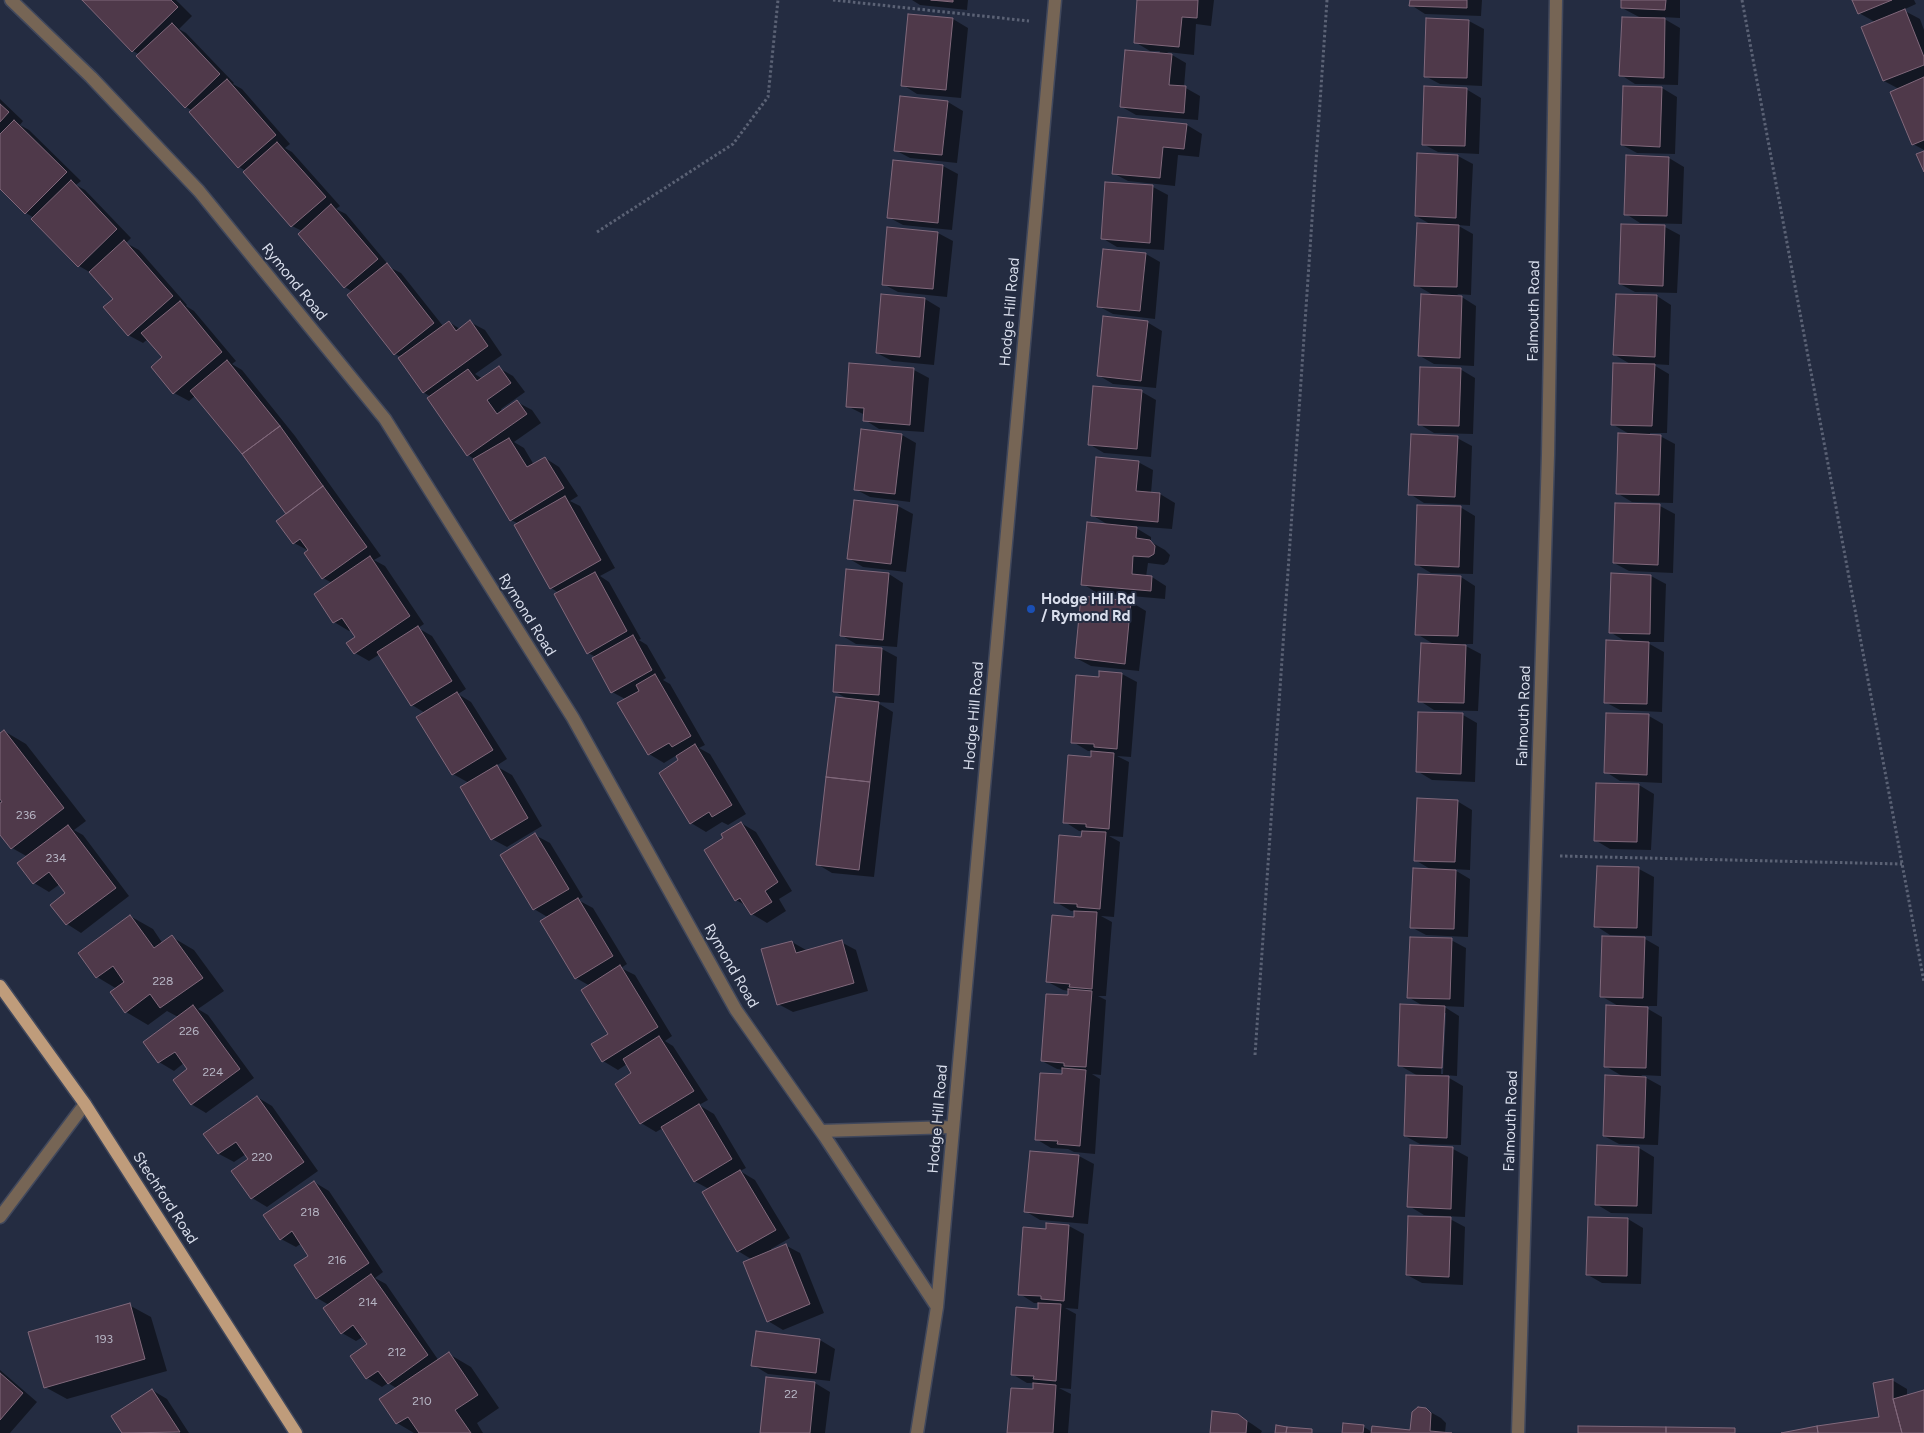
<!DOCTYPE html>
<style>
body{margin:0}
canvas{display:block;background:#242c41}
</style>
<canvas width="1924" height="1433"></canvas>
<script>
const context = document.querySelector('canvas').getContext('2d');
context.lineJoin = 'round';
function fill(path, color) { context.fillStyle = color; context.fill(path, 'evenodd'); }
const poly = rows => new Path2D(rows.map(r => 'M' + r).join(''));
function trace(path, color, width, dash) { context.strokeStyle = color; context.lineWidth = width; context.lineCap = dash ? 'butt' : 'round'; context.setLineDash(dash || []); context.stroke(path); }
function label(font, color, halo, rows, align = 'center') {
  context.font = font + ' Figtree,sans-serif'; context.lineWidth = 4; context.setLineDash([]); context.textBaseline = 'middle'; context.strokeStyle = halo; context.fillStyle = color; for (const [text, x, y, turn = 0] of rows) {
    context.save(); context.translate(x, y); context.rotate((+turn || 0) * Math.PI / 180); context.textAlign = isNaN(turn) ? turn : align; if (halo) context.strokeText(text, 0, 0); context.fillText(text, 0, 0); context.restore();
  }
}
fill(poly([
 [84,0,176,0,192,16,179,29,186,33,234,83,233,84,242,89,290,144,285,148,292,152,340,206,336,209,346,214,391,268,401,273,443,326,449,322,460,329,470,322,485,330,502,355,475,374,483,379,499,368,513,376,525,392,501,409,503,412,517,402,532,410,541,423,514,442,524,448,534,465,545,458,559,467,578,496,570,501,580,506,615,568,600,576,609,582,641,639,639,640,647,645,666,678,663,680,670,684,705,745,699,748,710,754,746,814,728,825,722,822,706,832,691,823,680,761,677,755,664,763,649,754,625,699,612,692,596,657,588,653,559,593,551,588,519,524,511,520,474,459,468,455,431,397,423,392,401,357,395,354,353,292,345,287,302,231,292,226,246,171,239,167,191,112,193,111,186,107,140,55,133,51],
 [912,0,968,0,967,10,920,5],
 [1138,0,1214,0,1211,26,1196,24,1194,55,1167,52,1186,63,1184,87,1200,96,1198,120,1136,115,1122,107,1159,54,1160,51,1150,51,1135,42],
 [1411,0,1482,0,1481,16,1425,14,1411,5],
 [1622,0,1680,0,1680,18,1661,17,1680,28,1678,85,1635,84,1621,75,1641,18,1622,8],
 [1854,0,1914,0,1916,4,1903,10,1920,19,1924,30,1924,150,1913,144,1899,89,1884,81,1875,22,1859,13],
 [953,19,968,28,961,98,917,94,903,85],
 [1469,21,1484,29,1482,86,1440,84,1425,76],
 [1624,87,1662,88,1677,97,1675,154,1637,153,1622,145],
 [1466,89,1481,98,1479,154,1438,152,1423,144],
 [0,99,23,121,20,125,29,130,81,181,76,185,85,190,131,238,126,243,139,250,187,305,186,306,194,311,236,361,232,364,242,370,295,436,381,556,374,560,385,566,424,624,418,628,432,636,466,689,458,694,471,702,507,759,496,766,512,775,542,826,507,847,492,839,469,783,453,774,425,713,412,705,380,654,369,661,355,653,357,637,351,629,349,631,334,622,332,583,323,578,309,551,294,543,287,514,243,454,195,396,189,401,174,393,164,358,148,339,143,343,128,335,115,299,93,274,79,266,34,218,26,213,0,187],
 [948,102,963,111,957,163,910,158,895,150],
 [1119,118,1187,125,1202,134,1199,157,1178,155,1175,186,1128,181,1113,173],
 [1458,156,1473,164,1470,226,1457,225,1473,234,1471,295,1457,294,1476,306,1474,366,1434,364,1420,356,1435,296,1416,285,1432,225,1416,216],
 [1669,158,1684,167,1682,224,1640,223,1626,214],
 [894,161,943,166,958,174,952,230,903,225,888,217],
 [1106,183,1153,187,1168,195,1164,250,1117,247,1102,238],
 [1622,225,1665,227,1680,235,1677,293,1635,292,1620,284],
 [938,233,953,241,947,297,898,292,883,284],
 [1146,254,1160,262,1155,319,1113,314,1098,306],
 [1657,296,1671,305,1669,365,1652,364,1669,374,1667,433,1650,433,1650,435,1660,436,1675,444,1673,503,1632,502,1617,493,1631,435,1612,424,1632,365,1615,355],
 [925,299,940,308,934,365,892,361,877,353],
 [1147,322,1162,331,1156,388,1113,384,1098,375],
 [850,365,914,370,929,378,924,432,879,429,865,420,865,415,847,406],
 [1460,369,1475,378,1473,434,1434,433,1419,424],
 [1142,392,1156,400,1151,457,1104,453,1089,444],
 [902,435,916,443,910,502,870,497,855,489],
 [1457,438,1472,446,1470,505,1424,503,1410,494],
 [1138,462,1153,470,1151,493,1160,494,1175,503,1172,529,1133,526,1151,537,1151,542,1165,550,1170,555,1168,562,1164,565,1148,563,1146,577,1152,577,1166,586,1165,599,1097,593,1083,584,1110,526,1092,515],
 [856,501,898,506,913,514,906,572,863,567,848,558],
 [1660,506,1675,514,1673,573,1629,571,1614,563],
 [1460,507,1475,516,1473,574,1431,573,1416,564],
 [889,574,903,583,897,647,856,644,841,635],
 [1612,575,1651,576,1666,584,1664,642,1646,642,1664,652,1662,712,1620,710,1605,702,1628,643,1610,632],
 [1461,577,1475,586,1473,644,1462,644,1481,654,1478,711,1434,710,1420,701,1435,645,1417,634],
 [1131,602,1146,611,1139,671,1091,666,1076,658],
 [882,649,897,657,894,703,876,702,893,712,874,877,832,873,817,864,849,700,834,691],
 [1100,672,1122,674,1137,682,1131,757,1117,756,1129,762,1123,837,1109,836,1120,842,1114,917,1101,916,1112,922,1106,996,1098,996,1106,1000,1101,1075,1092,1074,1100,1079,1095,1154,1074,1152,1068,1149,1051,1148,1036,1139,1063,1075,1064,1070,1057,1069,1042,1061,1069,997,1069,991,1063,990,1048,982,1075,918,1075,911,1071,911,1056,902,1082,838,1083,831,1079,831,1065,822,1092,758,1092,751,1088,751,1073,742,1100,678],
 [1463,715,1477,723,1475,782,1432,780,1417,771],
 [1649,716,1663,724,1662,783,1620,781,1606,772],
 [4,731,26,744,86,821,74,830,83,835,129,896,81,933,67,924,67,893,60,884,49,892,34,883,19,863,28,857,12,848,0,832,0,734],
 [1639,785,1654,794,1651,850,1610,849,1595,840],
 [1457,801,1472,810,1470,870,1453,869,1470,879,1468,937,1426,935,1411,927,1432,870,1415,860],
 [741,823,756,832,792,891,779,899,786,911,767,923,752,914,747,906,736,900,725,839],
 [535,835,550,843,583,897,578,900,593,908,627,964,621,968,635,975,672,1036,665,1041,673,1046,708,1100,699,1105,714,1114,746,1168,740,1171,755,1180,790,1238,771,1249,771,1251,785,1245,800,1253,824,1313,783,1330,768,1321,751,1259,738,1251,709,1189,694,1181,663,1128,656,1132,641,1123,616,1084,633,1073,627,1064,618,1070,603,1061,610,1034,590,986,576,978,549,918,534,909],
 [1598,867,1639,869,1654,877,1652,936,1610,935,1596,926],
 [130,916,153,929,163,944,172,937,194,950,224,991,198,1009,208,1015,254,1078,206,1113,191,1104,189,1070,184,1063,174,1071,159,1062,178,1017,167,1011,148,1025,126,1012,117,989,97,977],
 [1645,939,1659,947,1657,1006,1643,1006,1662,1017,1661,1076,1641,1075,1661,1086,1658,1145,1619,1144,1604,1136,1624,1077,1605,1066,1620,1007,1601,996],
 [1451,940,1466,948,1464,1007,1443,1006,1459,1016,1457,1076,1444,1075,1463,1086,1461,1145,1420,1144,1405,1136,1418,1076,1399,1065,1425,1007,1408,997],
 [1443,1013,1446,1013,1443,1074,1441,1074],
 [792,942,806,950,841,942,856,950,868,991,793,1012,778,1004],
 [257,1097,272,1106,318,1171,267,1207,252,1198,233,1171,249,1159,246,1154,234,1162,219,1154,205,1134],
 [1598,1147,1639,1148,1654,1157,1652,1214,1611,1213,1596,1204],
 [1453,1149,1468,1157,1465,1217,1424,1215,1409,1206],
 [1031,1152,1079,1156,1094,1164,1088,1224,1040,1220,1025,1211],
 [314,1182,329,1191,383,1272,375,1278,386,1284,439,1361,449,1354,471,1367,499,1408,477,1423,483,1433,414,1433,397,1423,398,1389,388,1383,382,1387,367,1378,352,1356,369,1344,363,1337,356,1341,342,1333,329,1305,317,1298,310,1256,302,1243,296,1247,281,1239],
 [1450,1219,1465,1227,1463,1285,1422,1283,1407,1275],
 [1628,1219,1643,1228,1641,1284,1602,1283,1588,1275],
 [1069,1226,1084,1234,1078,1309,1065,1308,1076,1314,1071,1389,1059,1388,1071,1394,1068,1433,1008,1433,1034,1390,1034,1383,1027,1383,1012,1374,1039,1310,1039,1303,1034,1303,1020,1294,1047,1230],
 [129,1305,151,1317,167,1371,67,1399,45,1387],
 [820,1340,835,1349,830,1381,768,1374,753,1365],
 [0,1370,37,1402,10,1433,0,1433],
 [767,1378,815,1383,830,1392,825,1433,761,1433],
 [1892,1380,1907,1389,1907,1396,1924,1392,1924,1433,1788,1433,1880,1418],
 [152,1390,167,1399,189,1433,123,1433,112,1417],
 [1425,1409,1441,1418,1446,1423,1445,1433,1344,1433,1364,1427,1372,1432,1411,1431],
 [1237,1415,1252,1424,1262,1431,1261,1433,1211,1433]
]), '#0007');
const building = poly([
 [82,0,171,0,178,7,132,52,82,0],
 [931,0,953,0,953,2,931,0],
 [1137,0,1198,0,1197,18,1182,17,1179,47,1134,43,1137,0],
 [1410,0,1467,0,1467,8,1409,6,1410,0],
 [1621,0,1666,0,1665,10,1621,8,1621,0],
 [1852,0,1892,0,1858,14,1852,0],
 [1905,9,1924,57,1924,65,1883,81,1861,27,1905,9],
 [908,14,953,18,946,90,901,86,908,14],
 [1622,17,1665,18,1664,78,1619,76,1622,17],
 [1426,18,1469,20,1467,78,1424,77,1426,18],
 [172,23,220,74,185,108,136,56,172,23],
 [1125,50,1172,54,1169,85,1186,86,1184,113,1120,107,1125,50],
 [1924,77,1924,140,1912,145,1890,92,1924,77],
 [227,79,276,135,238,168,189,112,227,79],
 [1424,86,1467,88,1465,146,1422,145,1424,86],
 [1623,86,1662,87,1660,147,1621,145,1623,86],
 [900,96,948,101,942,155,894,151,900,96],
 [0,104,9,112,0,122,0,104],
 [1118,117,1187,124,1184,149,1163,147,1160,178,1112,174,1118,117],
 [14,120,67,172,25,214,0,189,0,134,14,120],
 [277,142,326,197,291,227,243,172,277,142],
 [1924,151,1924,172,1916,154,1924,151],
 [1417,153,1458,155,1456,218,1415,216,1417,153],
 [1626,155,1669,157,1667,216,1624,215,1626,155],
 [893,160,943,165,938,223,887,218,893,160],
 [71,180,117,229,78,267,31,219,71,180],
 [1105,182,1153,185,1150,243,1101,239,1105,182],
 [331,204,378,259,344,288,298,234,331,204],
 [1417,223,1459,225,1457,287,1414,286,1417,223],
 [1621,224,1665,225,1663,286,1619,284,1621,224],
 [887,227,938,232,933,289,882,285,887,227],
 [124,240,173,296,128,336,103,307,113,299,89,272,124,240],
 [1103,249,1146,253,1140,311,1097,307,1103,249],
 [387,263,434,323,394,355,347,295,387,263],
 [881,294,925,298,920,357,876,353,881,294],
 [1421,294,1462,296,1460,358,1418,356,1421,294],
 [1616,294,1657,295,1655,357,1613,355,1616,294],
 [180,301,222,352,173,394,151,367,162,357,141,333,180,301],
 [1103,316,1148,321,1141,381,1097,376,1103,316],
 [470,320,488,346,423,393,398,358,449,321,456,331,470,320],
 [227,360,280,426,242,454,190,391,227,360],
 [849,363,914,368,910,425,863,421,864,408,846,407,849,363],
 [1613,363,1655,364,1652,426,1611,425,1613,363],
 [499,366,511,383,487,400,497,414,517,400,527,414,467,456,427,398,468,369,477,381,499,366],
 [1420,367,1461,368,1459,426,1418,425,1420,367],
 [1093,386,1142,390,1137,449,1088,445,1093,386],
 [280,426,323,486,286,514,242,454,280,426],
 [861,429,902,434,895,494,854,490,861,429],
 [1618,433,1661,435,1659,495,1616,494,1618,433],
 [1411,434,1458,436,1455,497,1408,495,1411,434],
 [509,438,527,467,545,457,564,488,510,521,473,459,509,438],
 [1096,457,1139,461,1136,491,1160,493,1158,522,1091,516,1096,457],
 [323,486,367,547,322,579,304,553,308,550,300,539,293,544,276,521,323,486],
 [565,496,601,560,550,589,514,525,565,496],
 [854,500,898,505,891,564,847,559,854,500],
 [1615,503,1660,504,1658,565,1613,563,1615,503],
 [1417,505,1461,506,1459,567,1415,565,1417,505],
 [1087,522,1137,527,1136,538,1150,540,1155,546,1154,554,1149,557,1133,556,1132,574,1152,576,1151,591,1081,585,1087,522],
 [370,556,410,616,354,654,346,643,355,637,342,618,333,623,314,594,370,556],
 [846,569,889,573,883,640,840,636,846,569],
 [595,572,627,631,587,654,554,594,595,572],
 [1611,573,1651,575,1650,634,1609,633,1611,573],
 [1418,574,1461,576,1458,636,1415,635,1418,574],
 [1081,596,1131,601,1125,664,1075,658,1081,596],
 [418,626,452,681,411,706,377,652,418,626],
 [633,635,652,670,611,693,592,658,633,635],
 [1606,640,1649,642,1647,704,1604,703,1606,640],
 [1421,643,1466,645,1464,703,1418,702,1421,643],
 [836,645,882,648,879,695,833,692,836,645],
 [1099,671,1122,673,1117,749,1094,747,1094,744,1071,743,1076,675,1099,677,1099,671],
 [655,674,691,736,672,747,669,743,648,755,617,703,639,691,636,685,655,674],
 [457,692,493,750,452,775,416,717,457,692],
 [836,697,879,702,870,782,826,777,836,697],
 [1418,712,1463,713,1461,774,1416,772,1418,712],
 [1606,713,1649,714,1647,775,1604,773,1606,713],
 [4,730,64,808,11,849,0,835,0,803,2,802,0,799,0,733,4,730],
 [695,744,732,805,712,817,709,812,690,824,659,773,678,760,676,756,695,744],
 [1091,751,1114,753,1109,829,1086,827,1086,824,1063,823,1068,755,1091,757,1091,751],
 [497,765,528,818,491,840,460,787,497,765],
 [826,777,870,782,859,870,816,865,826,777],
 [1596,783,1639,784,1637,842,1594,841,1596,783],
 [1417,798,1458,800,1455,862,1414,861,1417,798],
 [741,822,778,882,765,891,772,902,751,915,740,898,735,901,704,850,723,838,721,834,741,822],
 [68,825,116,888,66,925,50,905,65,893,49,872,33,884,17,863,68,825],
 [1082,831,1106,832,1100,909,1077,907,1077,904,1054,903,1059,835,1081,837,1082,831],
 [535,833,569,889,533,910,500,855,535,833],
 [1597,866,1639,867,1637,928,1594,927,1597,866],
 [1413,868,1456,870,1454,929,1410,928,1413,868],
 [578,898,613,956,575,979,540,921,578,898],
 [1074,911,1097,912,1092,989,1069,987,1070,984,1046,982,1052,915,1074,917,1074,911],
 [130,915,154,948,172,935,203,978,160,1008,150,994,125,1013,110,992,124,982,113,966,96,978,78,953,130,915],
 [1602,936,1645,937,1643,998,1600,997,1602,936],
 [1410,937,1452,938,1450,999,1407,998,1410,937],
 [842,940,854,983,777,1005,761,949,792,941,796,953,842,940],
 [620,965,658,1027,602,1062,591,1044,608,1034,581,990,620,965],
 [1068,989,1092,991,1086,1067,1064,1066,1064,1063,1041,1061,1046,994,1068,995,1068,989],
 [1400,1004,1445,1006,1442,1068,1398,1066,1400,1004],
 [193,1005,240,1069,191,1105,173,1080,187,1069,175,1052,158,1063,143,1042,193,1005],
 [1606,1005,1648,1007,1646,1068,1604,1067,1606,1005],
 [659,1036,694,1091,640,1124,615,1084,631,1073,623,1059,659,1036],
 [1062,1068,1086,1070,1080,1146,1057,1144,1058,1141,1035,1140,1040,1073,1062,1074,1062,1068],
 [1406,1075,1449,1076,1447,1138,1404,1136,1406,1075],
 [1605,1075,1646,1077,1644,1138,1603,1136,1605,1075],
 [257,1096,304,1162,251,1199,231,1171,248,1159,236,1142,218,1154,203,1134,257,1096],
 [699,1104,732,1159,694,1182,661,1127,699,1104],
 [1410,1145,1453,1147,1451,1209,1407,1207,1410,1145],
 [1597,1145,1639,1147,1637,1206,1595,1205,1597,1145],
 [1030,1151,1079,1155,1073,1217,1024,1212,1030,1151],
 [740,1170,776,1230,737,1252,702,1192,740,1170],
 [314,1181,369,1263,316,1299,294,1265,308,1256,292,1231,280,1240,263,1215,314,1181],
 [1408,1216,1451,1217,1449,1277,1406,1275,1408,1216],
 [1588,1217,1628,1218,1627,1276,1586,1275,1588,1217],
 [1046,1223,1069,1225,1064,1301,1041,1299,1041,1296,1018,1295,1023,1227,1046,1229,1046,1223],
 [786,1244,810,1304,767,1322,743,1262,786,1244],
 [371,1274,428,1355,388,1384,378,1371,366,1379,350,1356,367,1344,353,1325,341,1334,323,1308,371,1274],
 [130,1303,145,1359,44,1388,28,1332,130,1303],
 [1038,1303,1061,1304,1056,1381,1033,1379,1034,1376,1011,1375,1016,1307,1038,1309,1038,1303],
 [756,1331,820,1339,816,1373,751,1366,756,1331],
 [449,1352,478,1395,455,1410,471,1433,419,1433,408,1417,396,1424,379,1399,449,1352],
 [0,1373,23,1393,0,1420,0,1373],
 [766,1377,815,1382,810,1433,760,1433,766,1377],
 [1893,1379,1893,1399,1902,1433,1818,1433,1817,1426,1879,1417,1873,1383,1893,1379],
 [1033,1383,1056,1385,1053,1433,1007,1433,1011,1388,1033,1389,1033,1383],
 [152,1389,180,1432,122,1433,111,1416,152,1389],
 [1924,1390,1924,1433,1902,1433,1893,1399,1924,1390],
 [1418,1407,1426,1408,1431,1413,1430,1431,1452,1433,1371,1433,1372,1426,1410,1430,1412,1412,1418,1407],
 [1212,1411,1238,1414,1247,1421,1246,1433,1210,1433,1212,1411],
 [1343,1423,1364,1425,1363,1433,1342,1433,1343,1423],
 [1276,1425,1287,1427,1286,1433,1275,1433,1276,1425],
 [1578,1426,1666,1427,1666,1433,1578,1433,1578,1426],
 [1817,1426,1818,1433,1781,1433,1817,1426],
 [1287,1427,1312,1429,1312,1433,1286,1433,1287,1427],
 [1666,1427,1735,1428,1735,1433,1666,1433,1666,1427]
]);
fill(building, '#4f394a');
trace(building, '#80687b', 1);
const minor = poly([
 [11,0,91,77,199,191,385,419,573,718,736,1010,825,1137,937,1307],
 [821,1131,953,1127],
 [0,1217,85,1104],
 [917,1433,937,1307,1055,0],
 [1518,1433,1548,455,1556,0]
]);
const major = poly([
 [0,986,85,1104,296,1433]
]);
trace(minor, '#41485c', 15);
trace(major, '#41485c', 15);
trace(poly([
 [833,0,1029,21],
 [1742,0,1924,982],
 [597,232,733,144,768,97,778,0],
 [1560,856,1902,864],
 [1255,1055,1327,0]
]), '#5b6275', 3, [2.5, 2.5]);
trace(minor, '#766555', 12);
trace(major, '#bf9c7b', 12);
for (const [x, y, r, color] of [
 [1031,609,5,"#1a4fb4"]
]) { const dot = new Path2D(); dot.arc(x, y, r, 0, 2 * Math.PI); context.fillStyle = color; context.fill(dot); trace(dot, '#242c41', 2); }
label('12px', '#b6b5c4', null, [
 ["236",26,815],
 ["234",56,858],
 ["228",163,981],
 ["226",189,1031],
 ["224",213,1072],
 ["220",262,1157],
 ["218",310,1212],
 ["216",337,1260],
 ["214",368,1302],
 ["193",104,1339],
 ["212",397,1352],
 ["22",791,1394],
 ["210",422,1401]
]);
label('15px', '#d9deec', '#242c41', [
 ["Rymond Road",294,282,51],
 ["Falmouth Road",1534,311,-89],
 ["Hodge Hill Road",1010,312,-85],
 ["Rymond Road",527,615,58],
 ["Hodge Hill Road",974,716,-85],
 ["Falmouth Road",1524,716,-88],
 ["Rymond Road",731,966,60],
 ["Hodge Hill Road",938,1119,-85],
 ["Falmouth Road",1511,1121,-88],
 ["Stechford Road",165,1198,57]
]);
label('bold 15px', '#d9deec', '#242c41', [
 ["Hodge Hill Rd",1041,600],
 ["/ Rymond Rd",1041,617]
], 'left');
</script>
